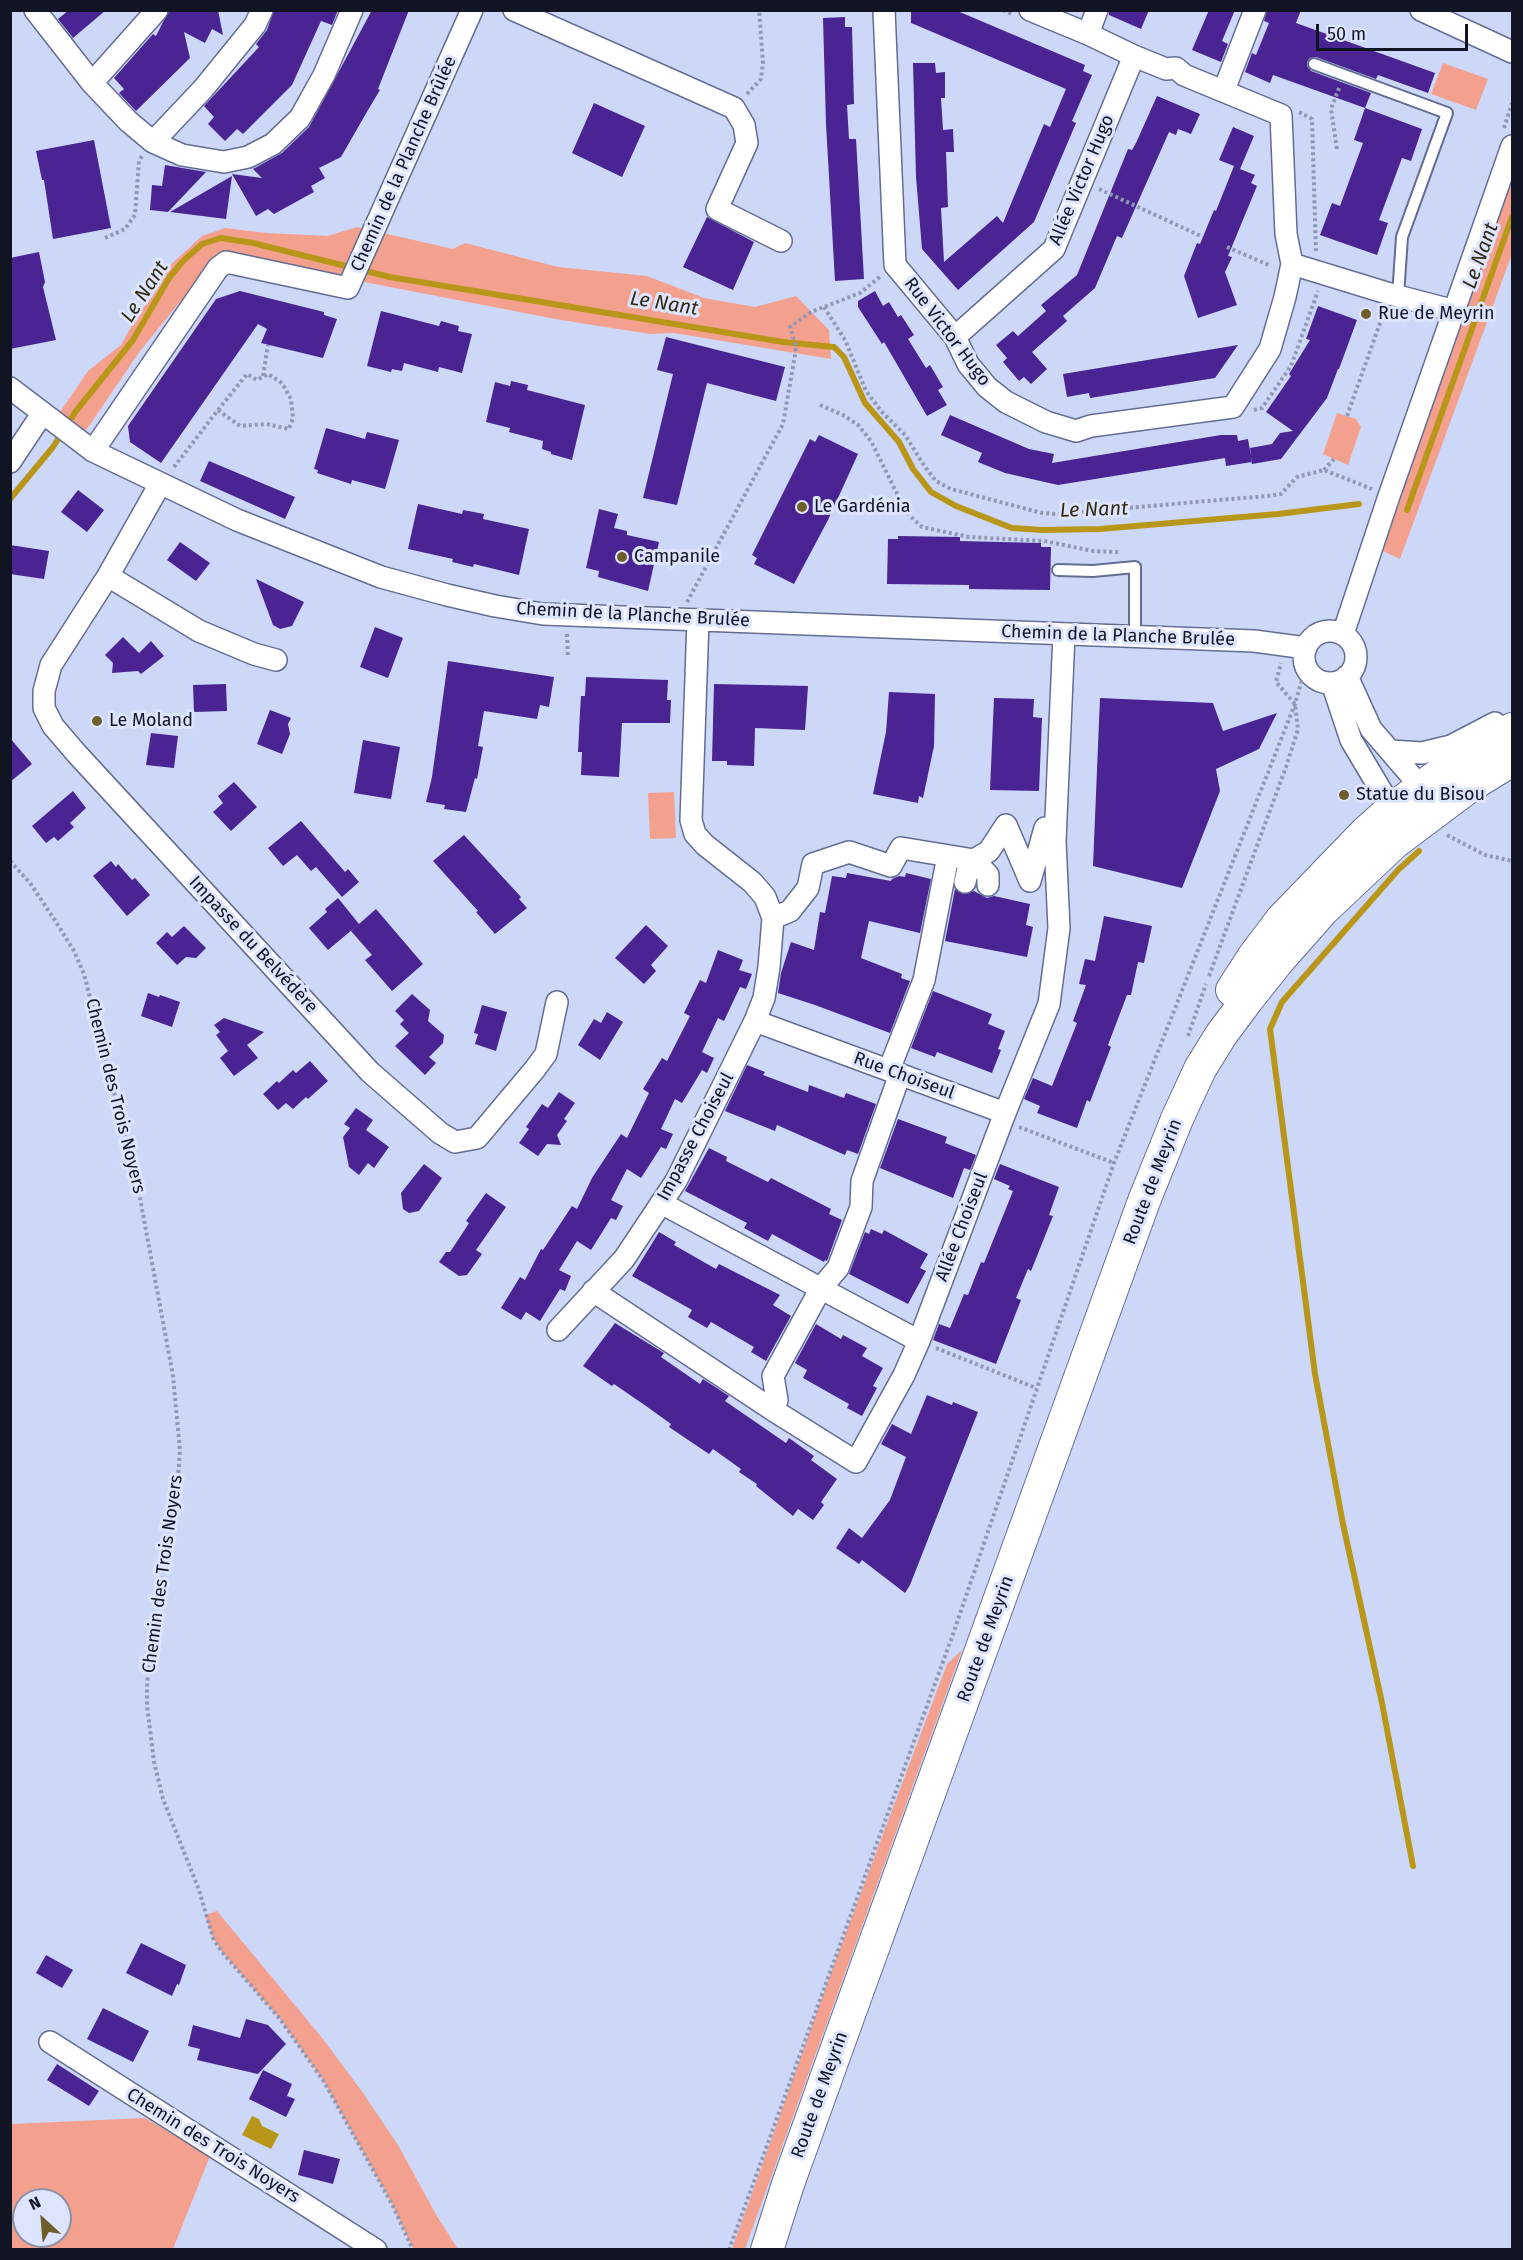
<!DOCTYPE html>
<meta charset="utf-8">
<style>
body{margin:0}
#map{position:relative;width:1523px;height:2260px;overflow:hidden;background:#cdd8f9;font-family:"Fira Sans",sans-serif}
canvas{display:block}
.frame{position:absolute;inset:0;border:12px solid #111423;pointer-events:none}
.north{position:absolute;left:12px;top:2188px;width:60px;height:60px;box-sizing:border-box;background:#dde5fe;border:2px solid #8b91a6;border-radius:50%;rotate:334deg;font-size:16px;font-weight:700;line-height:24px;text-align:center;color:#111423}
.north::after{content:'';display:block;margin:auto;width:21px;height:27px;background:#6e5e2c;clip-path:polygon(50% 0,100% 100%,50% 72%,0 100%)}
.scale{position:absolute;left:1316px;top:24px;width:152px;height:27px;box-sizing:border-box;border:3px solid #111423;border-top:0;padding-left:8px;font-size:18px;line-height:21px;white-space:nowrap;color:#111423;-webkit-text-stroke:4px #dde5fe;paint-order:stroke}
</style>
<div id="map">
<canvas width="1523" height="2260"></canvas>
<div class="frame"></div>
<div class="north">N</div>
<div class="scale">50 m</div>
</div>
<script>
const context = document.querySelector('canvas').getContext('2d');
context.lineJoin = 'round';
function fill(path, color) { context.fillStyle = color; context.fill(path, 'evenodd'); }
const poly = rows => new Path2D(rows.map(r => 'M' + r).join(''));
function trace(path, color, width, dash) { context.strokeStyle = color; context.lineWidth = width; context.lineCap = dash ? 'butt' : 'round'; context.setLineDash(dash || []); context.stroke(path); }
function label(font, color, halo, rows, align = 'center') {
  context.font = font + ' "Fira Sans",sans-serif'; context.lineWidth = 6; context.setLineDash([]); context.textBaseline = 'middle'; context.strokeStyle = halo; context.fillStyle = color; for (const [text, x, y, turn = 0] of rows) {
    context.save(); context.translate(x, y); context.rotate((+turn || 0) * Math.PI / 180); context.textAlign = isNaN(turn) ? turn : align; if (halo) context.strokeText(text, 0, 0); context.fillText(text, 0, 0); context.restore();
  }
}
fill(poly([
 [1443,63,1488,79,1476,110,1431,94],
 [1512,175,1512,254,1400,559,1381,550,1395,496],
 [357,227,453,249,465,243,558,267,647,276,704,298,755,307,796,296,829,330,831,359,674,333,650,334,561,320,307,271,206,270,140,351,87,429,80,431,60,412,88,371,121,345,137,316,154,294,166,269,202,236,225,228,267,233,328,236],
 [1337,413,1356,419,1361,427,1348,465,1323,454],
 [674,792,676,838,650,839,648,793],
 [962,1650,745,2249,732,2249,829,1978,947,1664],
 [217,1911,323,2039,363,2093,398,2145,438,2218,458,2249,413,2249,392,2204,323,2080,280,2019,222,1952,213,1938,205,1915],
 [145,2118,210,2156,173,2249,11,2249,11,2124],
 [24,2200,60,2200,60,2236,24,2236]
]), '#f4a08f');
fill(poly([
 [252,2116,259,2119,262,2126,279,2134,271,2149,242,2135]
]), '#b8961a');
trace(poly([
 [10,499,53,447,76,411,133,340,169,278,183,261,202,244,221,238,253,243,390,277,783,342,834,347,844,357,865,403,899,442,913,469,931,492,956,506,1012,528,1042,530,1100,529,1278,514,1359,504],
 [1407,510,1512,217],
 [1413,1866,1382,1703,1343,1524,1315,1374,1270,1029,1282,1002,1398,870,1419,851]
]), '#b8961a', 6);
fill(poly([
 [69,10,106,10,73,38,58,19],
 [169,10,218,10,223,35,212,29,205,43,184,32,190,58,136,111,119,93,124,89,114,78,153,34,156,36],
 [274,10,338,10,332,25,321,21,292,85,243,134,237,129,225,141,208,124,214,117,204,106,259,47,256,44,267,30],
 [372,10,409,10,378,89,380,90,368,110,341,157,319,168,325,178,311,186,314,192,274,214,268,209,256,216,232,174,262,178,253,169,282,153,309,127],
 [911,10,955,10,1085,65,1083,71,1092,75,1072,121,1076,123,1034,222,958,290,922,249,916,177,913,63,935,63,936,73,945,72,945,98,941,98,943,130,953,129,954,152,946,152,948,207,941,208,944,262,997,216,1003,223,1044,124,1050,127,1066,89,916,25,911,23],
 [1109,10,1149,10,1141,29,1109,15],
 [1209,10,1235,10,1222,41,1228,44,1221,62,1192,50],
 [1267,10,1301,10,1296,23,1435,73,1428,93,1378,75,1376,79,1316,57,1310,58,1307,62,1307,66,1311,71,1371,93,1365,108,1273,75,1270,83,1245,72,1252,53,1256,55,1269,23,1264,21],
 [845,17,845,27,852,27,854,104,847,105,849,139,856,139,864,279,835,281,826,124,823,18],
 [1157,96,1200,114,1191,134,1178,129,1176,135,1169,132,1122,238,1117,236,1095,288,1063,316,1067,321,1032,352,1047,369,1031,384,1024,377,1019,381,1003,362,1007,358,996,345,1013,331,1018,336,1046,311,1041,305,1077,275,1128,149,1132,150,1136,143],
 [594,103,645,126,622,177,572,153],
 [1365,108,1422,129,1411,161,1402,158,1379,220,1388,223,1377,255,1320,235,1332,203,1340,206,1359,154,1363,143,1354,140],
 [1233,127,1254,136,1240,169,1255,175,1251,183,1257,186,1228,256,1232,257,1225,272,1237,305,1198,318,1184,276,1197,243,1200,244,1214,210,1216,211,1234,166,1219,160],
 [94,140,111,228,53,239,44,180,42,180,36,151],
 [165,165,206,172,168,212,150,210,152,185,162,186],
 [232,176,226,219,170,212],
 [707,217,754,242,733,290,683,267],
 [39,252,45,282,43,287,56,340,10,349,10,258],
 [240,291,324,312,324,315,337,319,323,358,261,343,267,329,258,324,161,463,130,442,128,426,216,299],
 [875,291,883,306,889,302,898,317,901,315,914,335,908,339,926,368,930,365,943,387,938,390,947,405,927,416,884,342,882,344,858,307,858,301],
 [1318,306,1357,320,1339,369,1338,369,1327,398,1281,459,1252,464,1250,448,1272,444,1280,433,1293,431,1266,412,1291,376,1289,374,1310,340,1306,339],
 [381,311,439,326,441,321,459,326,458,331,472,334,462,373,439,367,438,372,404,363,402,371,392,369,391,372,367,366],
 [666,337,785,367,776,401,707,383,677,505,643,498,673,374,657,370],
 [1238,345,1215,378,1090,398,1089,393,1067,397,1063,374],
 [511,381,528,385,527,390,585,405,572,460,551,454,551,452,542,449,543,441,509,432,510,428,486,422,495,382,510,386],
 [950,415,1029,449,1054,454,1052,463,1221,435,1237,435,1238,441,1248,439,1252,462,1226,466,1225,458,1058,485,1005,473,978,462,982,453,941,435],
 [326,428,365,439,367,432,399,440,385,489,352,480,351,484,317,473,318,470,314,469],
 [819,435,858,454,828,520,794,584,754,564,757,558,752,555,810,439,815,442],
 [209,461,295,497,285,519,200,481],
 [78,490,104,510,87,532,61,512],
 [418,504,462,514,463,510,484,514,483,519,529,529,519,575,474,564,473,567,452,562,453,559,408,549],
 [599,509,618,514,614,528,627,531,627,535,659,542,648,591,598,577,599,571,586,568],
 [898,536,960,537,960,541,1041,543,1041,547,1051,547,1050,590,969,589,969,585,887,584,888,539,898,539],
 [180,542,210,563,196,581,167,560],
 [10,545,49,551,44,579,10,574],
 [256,579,304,602,292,626,280,629,273,625],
 [375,627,403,638,388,678,360,667],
 [123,637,139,653,151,641,164,656,141,674,138,671,112,673,113,663,105,655],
 [448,661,554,677,549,707,540,705,537,719,484,711,478,746,483,747,477,779,475,778,466,812,444,809,445,805,426,802,432,777],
 [586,677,668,680,667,700,671,700,670,723,622,723,619,777,581,775,582,752,578,752,580,712,581,696,585,696],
 [226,684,227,711,194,712,193,685],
 [714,684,808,686,805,730,755,728,754,766,727,765,727,761,712,761],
 [889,692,935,694,934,746,923,798,919,796,918,803,873,794,886,732],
 [994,698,1034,699,1033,717,1042,718,1039,791,990,790],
 [1100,698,1213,703,1223,731,1277,713,1259,749,1216,769,1220,791,1182,888,1093,866],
 [270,710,291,718,288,724,290,734,282,754,257,744],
 [151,733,178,736,174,768,146,765],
 [10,738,32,764,10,782],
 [363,740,400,747,391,799,354,793],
 [234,782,257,807,231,831,213,812,223,803,218,796],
 [73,791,86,808,70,823,74,827,58,841,54,837,46,843,32,826],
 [301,821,345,872,348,869,359,882,342,897,316,867,311,871,297,855,283,866,268,848],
 [464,835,521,897,519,899,527,908,495,934,476,912,478,911,433,861],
 [111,861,116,867,118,864,132,880,135,878,150,895,127,916,93,876],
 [847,873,891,881,892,879,899,876,905,877,906,873,931,879,920,933,869,921,861,958,902,974,901,978,910,981,890,1033,815,1005,778,993,781,973,791,942,814,950,820,912,825,913,832,876,846,878],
 [955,889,963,894,974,891,987,898,994,896,1030,904,1026,925,1033,927,1027,957,945,941],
 [338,898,359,924,328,950,309,928,327,912,325,909],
 [376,909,423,964,392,991,365,960,372,955,351,931],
 [1104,916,1152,926,1144,963,1138,962,1131,995,1127,995,1108,1045,1111,1047,1090,1102,1087,1100,1077,1128,1037,1113,1040,1106,1024,1099,1033,1078,1052,1086,1077,1023,1073,1021,1086,985,1079,984,1085,959,1095,961],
 [646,925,668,946,651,965,656,971,644,984,615,958],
 [184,926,206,948,196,958,186,957,177,965,156,943,167,932,172,937],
 [718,950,743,960,739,970,752,974,746,989,740,987,724,1021,718,1018,702,1052,714,1058,707,1073,702,1070,682,1103,675,1099,661,1129,673,1134,666,1149,661,1147,641,1178,627,1169,611,1200,623,1206,616,1220,611,1218,591,1250,577,1241,559,1270,571,1276,565,1291,560,1289,540,1321,526,1312,521,1320,501,1308,520,1277,525,1280,541,1249,543,1250,572,1206,577,1209,592,1178,621,1134,627,1138,649,1093,643,1089,662,1058,667,1061,690,1016,684,1013,700,980,706,983],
 [933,991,992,1014,988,1024,1005,1031,998,1049,1001,1050,992,1073,937,1052,935,1057,911,1048],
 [148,993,159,997,160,995,180,1002,172,1027,141,1016],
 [412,994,430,1010,428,1021,444,1035,443,1043,429,1057,436,1063,425,1075,395,1046,409,1033,400,1024,404,1020,395,1011],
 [482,1005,507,1012,496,1051,475,1044,478,1034,474,1033],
 [607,1012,623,1022,600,1060,578,1045,594,1019,601,1023],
 [224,1018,264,1032,247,1045,258,1058,234,1076,220,1058,228,1051,216,1035,220,1032,214,1025],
 [310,1061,328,1081,308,1099,306,1097,293,1109,286,1103,278,1110,263,1094,277,1081,279,1083,293,1070,296,1073],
 [747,1065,765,1072,763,1075,808,1092,809,1085,844,1098,846,1093,876,1104,858,1154,847,1150,845,1155,777,1125,775,1131,725,1111],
 [559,1092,575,1103,564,1119,567,1121,557,1135,561,1145,547,1144,538,1156,519,1143,529,1129,526,1127,542,1104,548,1108],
 [356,1108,373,1120,366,1130,389,1147,374,1168,368,1163,359,1175,349,1167,343,1137,350,1128,344,1124],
 [898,1119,947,1137,945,1143,976,1155,970,1170,964,1168,953,1198,880,1168],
 [709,1148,727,1157,726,1161,768,1182,771,1178,831,1209,829,1214,842,1220,827,1261,825,1260,824,1262,772,1234,768,1241,744,1228,747,1223,685,1191],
 [424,1164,442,1178,419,1211,409,1213,403,1209,401,1193],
 [1000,1164,1059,1187,1049,1215,1053,1216,1031,1271,1028,1269,1016,1298,1021,1300,996,1364,933,1340,939,1324,950,1328,964,1294,968,1295,981,1262,984,1263,1013,1191,1008,1189,1010,1186,994,1179],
 [486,1193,506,1207,476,1250,482,1254,467,1275,459,1276,439,1262,446,1252,450,1252,464,1231,469,1223,466,1221],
 [871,1229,882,1234,884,1230,928,1254,920,1268,926,1271,908,1304,849,1274,865,1232,869,1234],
 [659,1232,676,1242,674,1245,716,1269,719,1264,780,1295,773,1305,791,1316,766,1361,751,1352,754,1347,711,1322,707,1328,688,1317,692,1310,632,1276],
 [615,1323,664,1353,661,1357,700,1384,703,1379,729,1396,725,1401,786,1443,789,1438,814,1456,811,1460,837,1479,821,1502,824,1505,813,1520,798,1509,793,1516,756,1486,757,1484,739,1472,741,1469,713,1449,709,1454,669,1427,671,1424,646,1406,614,1384,612,1386,583,1366],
 [816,1324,841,1339,843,1335,867,1348,862,1356,883,1368,873,1386,877,1388,862,1416,847,1408,849,1404,803,1378,807,1370,795,1363],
 [927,1395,952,1405,953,1402,978,1412,910,1585,905,1593,862,1560,859,1564,836,1548,849,1528,862,1538,890,1500,906,1457,881,1444,892,1424,911,1434],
 [141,1943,186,1965,179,1985,177,1984,172,1996,126,1973],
 [46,1955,73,1970,62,1988,36,1973],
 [103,2008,149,2031,133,2062,87,2039],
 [246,2019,268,2025,286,2044,258,2074,197,2060,200,2049,188,2046,193,2025,240,2038],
 [57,2064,99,2091,89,2106,47,2080],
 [263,2070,292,2084,287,2096,295,2099,286,2117,249,2099],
 [304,2150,340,2159,333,2184,298,2175]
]), '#492492');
const lane = poly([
 [1314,64,1447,113,1402,237,1398,296],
 [1058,570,1093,571,1135,567,1135,637]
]);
const street = poly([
 [35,10,92,83,157,10],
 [514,10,734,108,744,125,747,143,717,209,781,241],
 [884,10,895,265,955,337,968,364,987,387,1006,402,1046,422,1076,431,1091,426,1233,407,1270,349,1285,297,1292,264],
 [1030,10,1088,34,1134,56,1166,69,1176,68,1184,75,1281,115,1286,234,1292,264,1390,294,1455,311],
 [1421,10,1512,52],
 [1088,34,1097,10],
 [92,83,128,121,153,142,203,89,255,25,262,10],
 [1224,90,1255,10],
 [153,142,182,155,224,162,248,157,273,144,300,118,324,75,352,10],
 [955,337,1054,249,1134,56],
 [10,388,93,451,237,520,381,577,447,595,495,606,543,614,1254,641,1306,648],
 [93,451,218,268,226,262,348,288,472,10],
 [10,462,42,414],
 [160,484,108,576,51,665,44,691,44,708,53,726,77,754,370,1072,440,1133,455,1142,477,1138,535,1069,546,1054,557,1002],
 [108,576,199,631,254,654,276,660],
 [698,620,691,820,695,834,705,845,752,882,765,897,773,918,769,967,764,998,755,1021,1005,1113,1049,1004,1059,928,1055,841,1064,634],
 '1304 657a26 26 0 1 1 52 0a26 26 0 1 1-52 0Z',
 [1343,634,1389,496,1512,146],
 [1347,676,1371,729,1421,787,1423,799],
 [1332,683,1351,740,1392,809,1403,812],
 [1391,751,1422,753,1451,746,1495,723],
 [974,860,988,875,988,885],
 [965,882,970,860],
 [773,918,790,911,808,888,813,864,849,852,891,866,901,848,974,860,989,851,1006,825,1030,881,1045,828,1055,828],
 [889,1070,924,980,948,856],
 [661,1203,919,1341],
 [593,1291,773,1410,856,1462,904,1375,919,1341,1005,1113],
 [558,1330,624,1259,676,1181,755,1021],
 [773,1410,777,1400,773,1376,821,1288,838,1268,861,1207,862,1181,900,1074],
 [50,2042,376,2250]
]);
const primary = poly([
 [1232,990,1254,956,1282,919,1365,833,1392,809,1444,771,1512,729],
 [767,2250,788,2184,851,2009,1144,1201,1177,1119,1200,1069,1221,1035,1247,1000,1278,961,1323,910,1394,843,1470,786,1512,760]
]);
trace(lane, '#636d92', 14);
trace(street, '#636d92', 24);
trace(primary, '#636d92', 34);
trace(poly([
 [1003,10,1012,14],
 [747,94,761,79,763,63,759,10],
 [1299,112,1312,119,1316,252],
 [1504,128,1512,103],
 [1337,149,1331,109,1339,88],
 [1099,189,1203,237],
 [105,238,125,229,135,215,139,161,142,156],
 [1227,247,1271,266],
 [824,307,845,340,866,391,881,411,905,435,925,467,936,481,951,489,1042,513,1056,514,1267,496,1281,494,1297,477,1324,470,1372,489],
 [263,376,268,345],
 [820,405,843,415,858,425,871,441,900,500,911,517,922,527,969,537,1044,541,1093,551,1118,552],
 [1254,410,1262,408,1291,366,1318,291],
 [1347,416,1384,312],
 [174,467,218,410,247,374,257,380,268,374,282,383,291,399,293,418,289,429,266,424,240,426,218,410],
 [1324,470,1334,459],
 [687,602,783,424,795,355,796,347,790,327,811,312,860,293,881,276],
 [567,634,568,657],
 [1447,835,1485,855,1512,861],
 [10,861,30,883,56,922,74,951,84,974,138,1187,173,1376,180,1450,178,1477,147,1683,147,1705,154,1762,163,1799,199,1890,213,1938,222,1952,280,2019,323,2080,392,2204,413,2250],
 [1209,976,1286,767,1298,729,1295,704,1276,682,1281,663],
 [1188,1036,1206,984],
 [1019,1127,1114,1163],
 [936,1348,1036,1388],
 [729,2250,952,1637,1114,1163,1295,704,1306,666]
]), '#9098b3', 4, [3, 3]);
trace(lane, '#fff', 10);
trace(street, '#fff', 21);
trace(primary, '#fff', 32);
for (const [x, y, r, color] of [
 [1366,314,6,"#6e5e2c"],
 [802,507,6,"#6e5e2c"],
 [622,557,6,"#6e5e2c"],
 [97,721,6,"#6e5e2c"],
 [1344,795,6,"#6e5e2c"]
]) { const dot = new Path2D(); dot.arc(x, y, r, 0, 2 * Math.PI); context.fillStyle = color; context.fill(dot); trace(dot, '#dde5fe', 2); }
label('18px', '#111423', '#dde5fe', [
 ["Chemin de la Planche Brûlée",404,164,-66],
 ["Allée Victor Hugo",1082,180,-67],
 ["Rue Victor Hugo",947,332,53],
 ["Chemin de la Planche Brulée",633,615,3],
 ["Chemin de la Planche Brulée",1118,636,2],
 ["Impasse du Belvédère",253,945,47],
 ["Rue Choiseul",904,1076,20],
 ["Chemin des Trois Noyers",115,1096,76],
 ["Impasse Choiseul",696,1137,-62],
 ["Route de Meyrin",1153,1182,-69],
 ["Allée Choiseul",962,1227,-69],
 ["Chemin des Trois Noyers",163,1574,-82],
 ["Route de Meyrin",986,1639,-70],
 ["Route de Meyrin",820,2095,-70],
 ["Chemin des Trois Noyers",213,2146,32]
]);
label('18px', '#111423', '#dde5fe', [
 ["Rue de Meyrin",1378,314],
 ["Le Gardénia",814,507],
 ["Campanile",634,557],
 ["Le Moland",109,721],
 ["Statue du Bisou",1356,795]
], 'left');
label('italic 20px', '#312911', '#dde5fe', [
 ["Le Nant",1481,256,-70],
 ["Le Nant",145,292,-57],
 ["Le Nant",664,304,9],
 ["Le Nant",1094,510,-2]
]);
</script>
